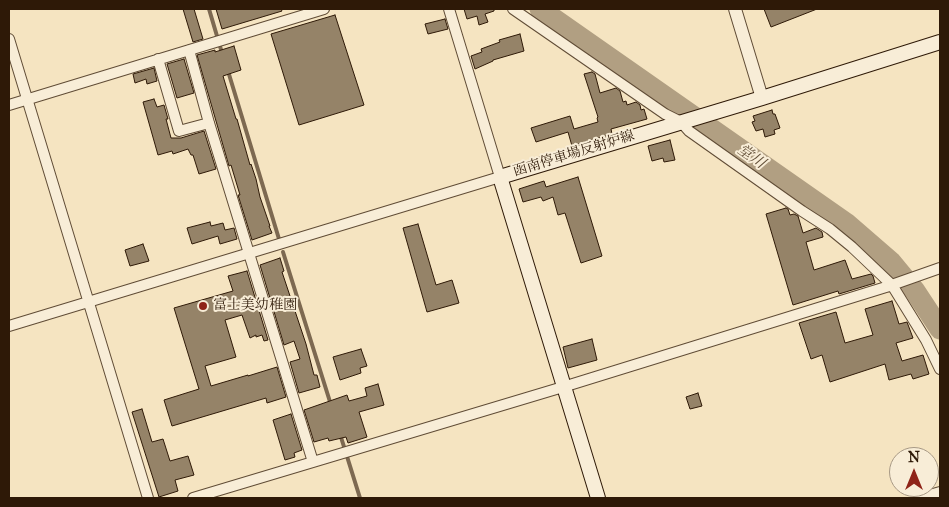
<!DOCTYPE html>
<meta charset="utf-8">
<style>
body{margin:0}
#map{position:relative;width:949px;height:507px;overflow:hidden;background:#f5e4c1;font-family:"IM FELL Great Primer",serif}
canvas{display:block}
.frame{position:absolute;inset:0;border:10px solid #2e1907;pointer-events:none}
.north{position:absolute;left:889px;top:447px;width:50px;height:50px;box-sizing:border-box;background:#f8edd7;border:1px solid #a79884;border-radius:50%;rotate:0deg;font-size:14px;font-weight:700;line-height:20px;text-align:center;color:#2e1907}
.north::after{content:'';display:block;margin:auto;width:18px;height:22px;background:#8f2418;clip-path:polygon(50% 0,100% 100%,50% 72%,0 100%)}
</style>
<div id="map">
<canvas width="949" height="507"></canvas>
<div class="frame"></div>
<div class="north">N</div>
</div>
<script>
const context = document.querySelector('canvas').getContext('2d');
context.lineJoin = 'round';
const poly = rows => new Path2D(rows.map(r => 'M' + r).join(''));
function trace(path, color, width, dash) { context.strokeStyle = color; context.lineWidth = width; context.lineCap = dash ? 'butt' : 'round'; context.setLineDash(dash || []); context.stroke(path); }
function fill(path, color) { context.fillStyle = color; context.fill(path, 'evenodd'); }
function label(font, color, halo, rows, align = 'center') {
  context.font = font + ' "IM FELL Great Primer","Noto Serif JP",serif'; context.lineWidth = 4; context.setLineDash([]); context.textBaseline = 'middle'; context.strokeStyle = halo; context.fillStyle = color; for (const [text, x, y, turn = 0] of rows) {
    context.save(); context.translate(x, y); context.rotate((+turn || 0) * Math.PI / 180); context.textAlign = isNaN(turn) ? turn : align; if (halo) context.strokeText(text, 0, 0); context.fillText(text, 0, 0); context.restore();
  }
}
trace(poly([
 [209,9,222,53],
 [228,71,279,239],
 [283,252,331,405],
 [340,434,360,498]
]), '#7d6951', 4);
trace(poly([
 [540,9,846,223,891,262,915,291,940,329]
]), '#b19f82', 21);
const building = poly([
 [183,9,194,9,203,39,193,42,183,9],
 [216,9,281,9,282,11,222,29,216,9],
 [464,9,494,9,494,11,485,14,488,22,479,25,477,16,467,19,464,9],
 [764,9,817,9,771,27,764,9],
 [335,15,364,105,299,125,271,34,335,15],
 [445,19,448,29,428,34,425,24,445,19],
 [520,34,524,51,493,60,493,61,475,69,471,56,482,52,481,49,500,42,499,40,520,34],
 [234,46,241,70,223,76,236,119,237,119,250,165,251,164,256,179,260,197,270,226,269,226,272,233,252,240,238,195,240,195,231,165,229,166,216,121,197,55,215,50,215,52,234,46],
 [184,59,194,93,177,98,167,64,184,59],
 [154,68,157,81,147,84,146,79,135,83,133,74,154,68],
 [592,72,595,74,600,93,616,88,620,91,623,102,626,101,627,105,636,102,640,105,641,110,644,109,647,119,611,129,612,134,572,146,568,132,536,142,531,128,570,116,574,129,598,122,597,118,598,117,584,74,592,72],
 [154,99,157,107,164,105,168,119,166,119,171,138,181,138,204,131,216,169,199,174,193,155,191,155,188,149,173,154,172,151,158,155,143,102,154,99],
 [772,110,773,114,775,114,780,128,774,130,775,134,765,137,763,129,756,131,752,122,755,121,753,116,772,110],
 [670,140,675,160,664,162,663,158,652,161,648,146,670,140],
 [578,177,602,256,581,263,565,213,558,215,553,197,543,201,541,197,523,202,519,189,544,181,546,187,578,177],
 [786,208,788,209,790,215,794,214,798,216,803,233,816,228,822,232,823,237,806,242,814,270,845,260,852,279,871,274,873,276,875,283,839,294,838,291,793,305,766,214,786,208],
 [210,222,211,226,223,223,225,230,234,228,237,239,220,244,218,236,192,244,187,228,210,222],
 [418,224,436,285,452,280,459,303,427,312,403,228,418,224],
 [143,244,149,261,130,266,125,250,143,244],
 [280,258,284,271,282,272,306,344,314,375,317,375,320,387,299,393,290,362,300,359,294,341,284,345,260,265,280,258],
 [247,271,268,340,264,341,262,335,256,337,256,335,250,338,242,315,225,320,236,357,205,366,211,386,248,375,248,376,277,367,286,397,267,403,266,398,172,426,164,400,199,389,174,308,233,291,228,276,247,271],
 [892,301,899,324,907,322,913,338,896,343,902,361,923,355,929,374,913,379,911,374,889,380,885,364,830,382,822,355,811,359,799,323,836,312,845,343,873,335,865,309,892,301],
 [592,339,597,360,568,368,563,347,592,339],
 [361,349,367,366,360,368,361,373,340,380,333,357,361,349],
 [378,384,384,405,359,412,367,437,348,443,346,437,329,441,328,438,314,442,304,410,347,395,349,401,367,396,365,388,378,384],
 [698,393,702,406,690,409,686,397,698,393],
 [142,409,152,442,163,439,170,461,188,456,194,475,175,480,178,491,159,497,132,412,142,409],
 [291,414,302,450,294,453,295,457,285,460,273,420,291,414]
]);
fill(building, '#958368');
trace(building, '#2e1907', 1);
const minor = poly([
 [513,9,665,114,681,122,689,131,802,211,830,229,852,247,892,285,926,340,940,369],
 [9,39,148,498],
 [189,50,209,123,313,462],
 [158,59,179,131,209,123],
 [9,105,324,9],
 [9,326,500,177,449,9],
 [193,498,563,387,886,287,940,268],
 [919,498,940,492]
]);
const tertiary = poly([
 [735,9,762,98]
]);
const secondary = poly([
 [598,498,500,177,762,98,940,42]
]);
trace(minor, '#604c36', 12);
trace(tertiary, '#604c36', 14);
trace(secondary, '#2e1907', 16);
trace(minor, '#f8edd7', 10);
trace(tertiary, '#f8edd7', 12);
trace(secondary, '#f8edd7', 14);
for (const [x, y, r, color] of [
 [203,306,5,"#8f2418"]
]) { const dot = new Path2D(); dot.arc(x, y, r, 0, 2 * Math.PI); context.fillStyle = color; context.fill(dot); trace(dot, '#f8edd7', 2); }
label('14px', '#2e1907', '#f8edd7', [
 ["函南停車場反射炉線",574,154,-17]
]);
label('14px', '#2e1907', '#f8edd7', [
 ["富士美幼稚園",213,306]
], 'left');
label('italic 15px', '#624f38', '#f8edd7', [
 ["堂川",751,157,35]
]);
</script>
